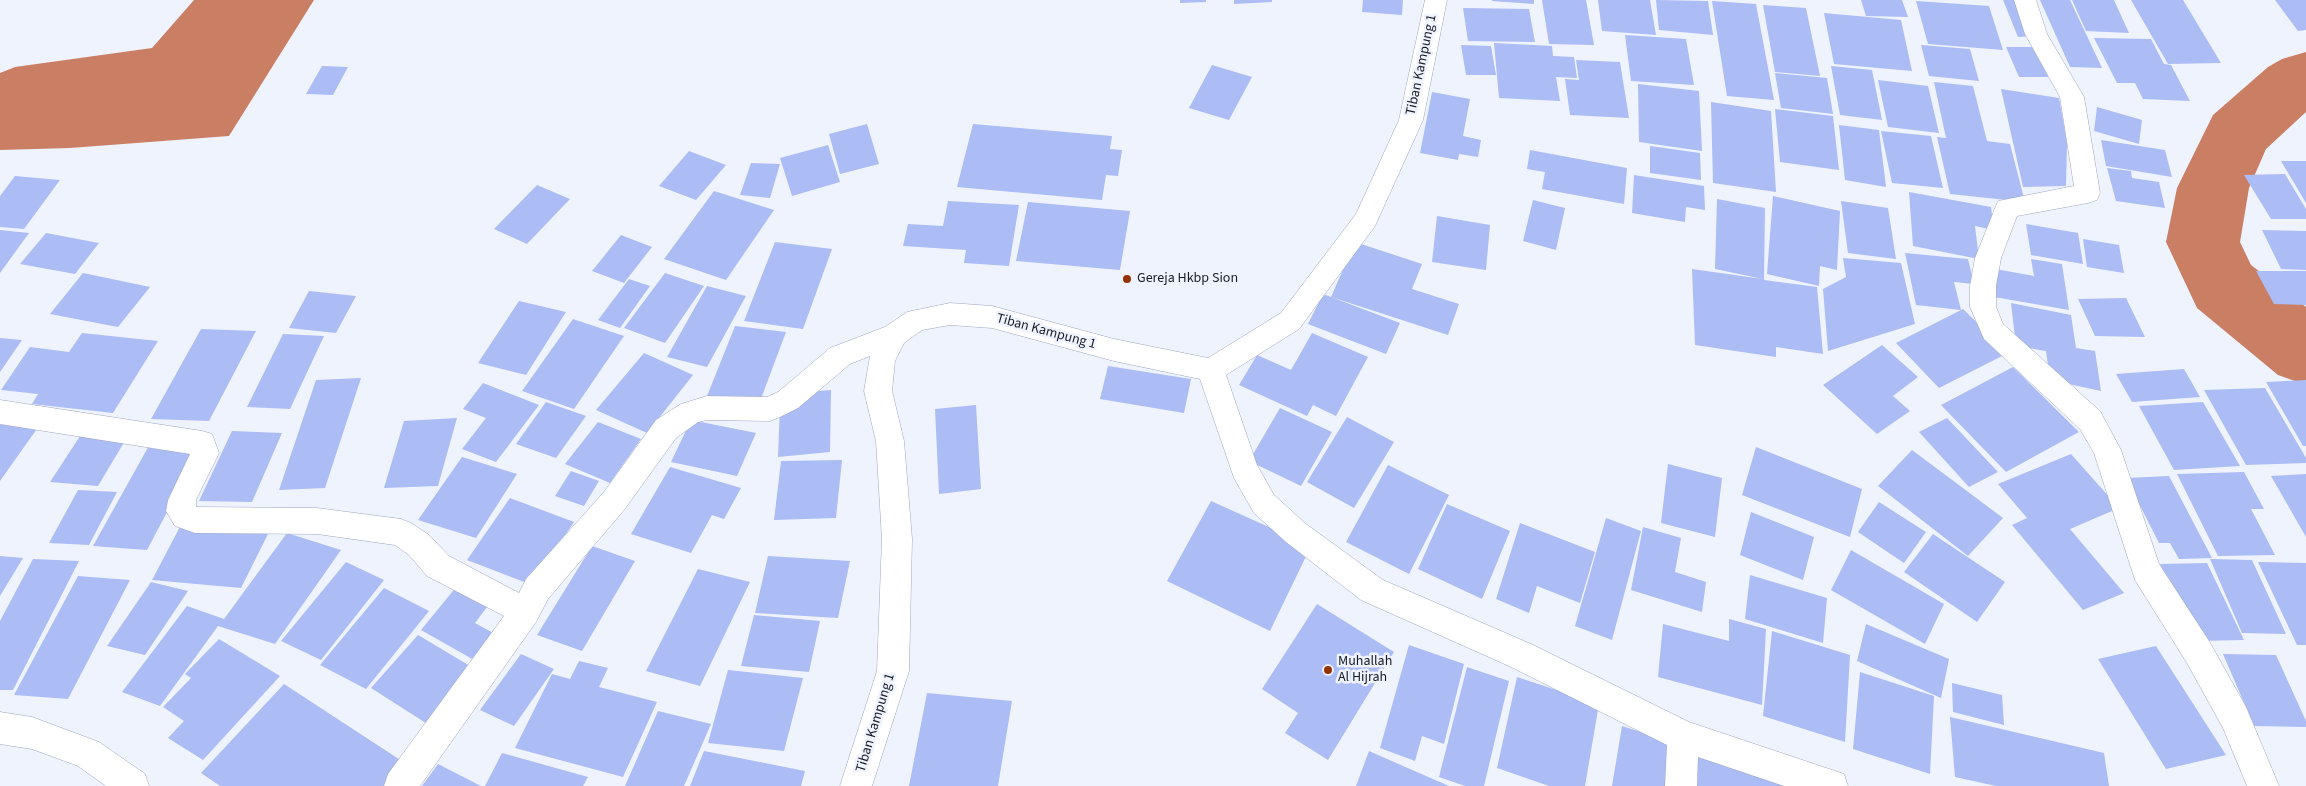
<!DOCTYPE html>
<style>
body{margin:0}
canvas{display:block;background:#eff3fe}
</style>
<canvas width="2306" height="786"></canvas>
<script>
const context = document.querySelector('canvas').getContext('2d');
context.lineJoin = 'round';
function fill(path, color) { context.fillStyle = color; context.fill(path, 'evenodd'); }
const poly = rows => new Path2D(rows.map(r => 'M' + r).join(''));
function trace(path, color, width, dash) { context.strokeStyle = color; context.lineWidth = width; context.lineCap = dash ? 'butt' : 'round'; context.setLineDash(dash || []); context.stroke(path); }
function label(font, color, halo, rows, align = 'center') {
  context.font = font + ' "Source Sans 3",sans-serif'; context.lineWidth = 5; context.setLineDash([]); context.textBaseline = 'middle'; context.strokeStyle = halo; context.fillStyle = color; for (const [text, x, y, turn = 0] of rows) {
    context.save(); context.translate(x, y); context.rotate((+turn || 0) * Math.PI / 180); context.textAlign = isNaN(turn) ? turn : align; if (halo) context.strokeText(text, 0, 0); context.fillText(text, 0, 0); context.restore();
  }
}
fill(poly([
 [194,0,314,0,229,136,70,148,0,150,0,73,15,67,152,48]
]), '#ca7e63');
fill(poly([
 [2306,52,2306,112,2266,149,2249,188,2240,242,2251,265,2306,307,2306,385,2278,375,2197,308,2166,242,2177,188,2213,115,2268,67,2282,59,2306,52]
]), '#ca7e63');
fill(poly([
 [1180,0,1206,0,1206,2,1180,3],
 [1234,0,1272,0,1272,2,1234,4],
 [1363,0,1403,0,1402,15,1362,12],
 [1492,0,1534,0,1534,4,1492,1],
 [1542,0,1586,0,1594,45,1549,44],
 [1598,0,1650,0,1656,35,1602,31],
 [1656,0,1708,1,1713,35,1659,30],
 [1861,0,1902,0,1908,17,1866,16],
 [2003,0,2017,0,2033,36,2018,37],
 [2040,0,2070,0,2102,68,2070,67],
 [2072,0,2114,0,2129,33,2086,31],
 [2131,0,2183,0,2221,63,2168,64],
 [2275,0,2306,0,2306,30,2298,31],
 [1712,1,1756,4,1774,100,1727,96],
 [1916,1,1989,6,2003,50,1928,44],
 [1763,5,1806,8,1820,76,1775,72],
 [1463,8,1529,9,1535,42,1468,41],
 [1824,13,1901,20,1912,71,1834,64],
 [1625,35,1686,39,1694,85,1631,81],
 [2094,38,2151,39,2164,64,2171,65,2190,101,2143,99,2135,83,2117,83],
 [1494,43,1552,46,1553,56,1574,57,1577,78,1556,77,1560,101,1499,98],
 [1461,45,1491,46,1496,75,1466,75],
 [1921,45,1970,49,1979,81,1929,76],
 [2006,47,2035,47,2049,77,2019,77],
 [1576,60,1620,62,1629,118,1570,115,1565,79,1579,80],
 [1212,65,1252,77,1229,120,1189,108],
 [322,66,348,67,333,95,306,94],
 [1831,66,1872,70,1882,120,1840,115],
 [1775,73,1827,78,1833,114,1781,108],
 [1878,80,1928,86,1939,133,1888,127],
 [1934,82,1973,86,1987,141,2010,144,2025,202,1950,194,1937,137,1946,138],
 [1638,84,1699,91,1702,151,1639,142],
 [2001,89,2059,98,2067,143,2066,186,2023,187],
 [1432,92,1470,99,1463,136,1481,140,1478,157,1459,154,1458,160,1420,153],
 [1711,102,1771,111,1776,192,1713,183],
 [2097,107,2142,120,2139,144,2094,131],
 [1775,109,1833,116,1839,170,1780,162],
 [867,124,879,164,840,174,829,134],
 [973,124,1112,136,1110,149,1122,150,1118,176,1106,175,1102,200,957,187],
 [1839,125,1879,130,1886,187,1845,180],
 [1881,131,1931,136,1943,188,1892,183],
 [2101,140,2165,150,2172,177,2106,166],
 [828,145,840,182,792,196,780,158],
 [1650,146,1700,153,1701,180,1650,173],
 [1530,150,1627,168,1624,204,1542,189,1545,172,1527,169],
 [689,151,726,165,696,200,659,186],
 [2281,161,2306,161,2306,203],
 [751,163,780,164,770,198,740,195],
 [2107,168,2131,171,2132,178,2159,182,2165,208,2116,201],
 [2285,174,2306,209,2306,219,2271,219,2244,175],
 [1634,175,1704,186,1705,210,1686,207,1685,222,1632,213],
 [15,176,60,180,24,229,0,227,0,196],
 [537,185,570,199,527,244,494,229],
 [714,191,774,210,726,280,664,259],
 [1909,192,1991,207,1994,230,1975,226,1979,259,1913,246],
 [1773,196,1840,211,1837,270,1820,266,1819,286,1767,274],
 [1717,199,1765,208,1764,280,1817,287,1823,354,1776,347,1776,357,1695,345,1692,269,1763,279,1715,269],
 [1533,200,1565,208,1556,250,1523,241],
 [948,201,1019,205,1009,266,964,263,966,250,903,246,908,224,943,226],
 [1841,201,1888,208,1896,259,1848,253],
 [1028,202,1130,211,1120,270,1016,261],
 [1437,216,1490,225,1486,270,1432,262],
 [2026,224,2078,233,2083,264,2031,255],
 [0,230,29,233,0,273],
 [2262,230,2306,231,2306,270,2281,269],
 [46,233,99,243,75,274,20,264],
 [621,235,652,247,624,283,592,271],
 [2083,239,2119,245,2124,273,2087,267],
 [775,242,832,249,803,329,744,321],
 [1355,242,1422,264,1412,289,1459,304,1448,335,1331,297],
 [1905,253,1968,259,1974,284,1954,282,1961,310,1916,305],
 [1843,258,1901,263,1915,324,1828,351,1823,289,1846,277],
 [2031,259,2062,264,2069,310,1994,297,1990,268,2034,276],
 [2256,271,2306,271,2306,305,2274,304],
 [83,273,150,287,118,327,50,314],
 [665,273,704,286,665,343,624,328],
 [629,279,650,286,620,328,598,320],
 [707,286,746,296,707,367,667,357],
 [309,291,356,296,336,333,289,328],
 [1323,294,1400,323,1386,354,1308,324],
 [2126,298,2145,337,2095,336,2078,299],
 [519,301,566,312,526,375,478,363],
 [2011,303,2071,315,2076,348,2095,351,2101,391,2050,380,2046,351,2016,346],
 [1963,309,2008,353,1939,388,1896,343],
 [573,319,624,336,574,409,522,391],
 [735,326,786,332,759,404,707,396],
 [201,329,256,331,209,421,151,419],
 [82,333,158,341,113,413,32,404,38,394,1,390,30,347,69,352],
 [1312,333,1368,357,1336,416,1313,405,1307,416,1239,385,1257,355,1291,370],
 [283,334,324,336,290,409,247,407],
 [0,338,22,340,0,372],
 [1882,345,1918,377,1893,396,1910,411,1877,434,1823,385],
 [644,353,693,375,647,433,596,410],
 [1108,366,1191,379,1184,413,1100,399],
 [2013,367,2079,432,2006,472,1941,405],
 [2184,369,2200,397,2132,402,2116,374],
 [361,378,325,488,279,490,316,380],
 [2306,380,2306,446,2303,446,2266,382],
 [483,383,539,405,496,462,462,449,486,418,463,409],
 [2265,388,2306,458,2306,463,2246,465,2204,390],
 [831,390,830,452,778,457,780,406,797,393],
 [546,402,586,416,556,458,516,444],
 [2203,402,2240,466,2174,470,2139,406],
 [976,405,981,489,939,494,935,409],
 [1280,408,1332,432,1301,486,1249,461],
 [1347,417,1394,442,1354,508,1307,482],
 [457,418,438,486,384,488,404,421],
 [1947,418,1998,472,1969,487,1919,432],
 [691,420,756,433,737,476,671,462],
 [0,421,39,426,0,481],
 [598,422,641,439,610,483,565,464],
 [84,430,129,434,98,486,50,482],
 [232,431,282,433,252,502,199,501],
 [151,442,202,446,147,550,93,546],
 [1756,447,1862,489,1850,537,1742,495],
 [1912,450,2003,518,1968,556,1878,486],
 [2071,454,2119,508,2070,529,2124,593,2083,610,2012,525,2027,518,1998,484],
 [462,457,517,474,476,538,418,520],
 [842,460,836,518,774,520,781,461],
 [1668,464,1722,478,1715,537,1661,523],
 [1388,465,1449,495,1409,574,1346,542],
 [670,467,741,488,724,519,712,515,691,553,631,534],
 [571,471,599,481,584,506,555,496],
 [2244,472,2264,509,2251,509,2275,555,2218,556,2177,474],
 [2306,474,2306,537,2271,476],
 [2169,476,2212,558,2179,559,2170,543,2159,543,2126,478],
 [78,490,117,492,89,545,49,543],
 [510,498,574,522,532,585,467,560],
 [1211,501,1311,546,1270,631,1167,581],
 [1879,502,1926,532,1904,563,1858,532],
 [1447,504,1510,531,1482,599,1418,569],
 [1751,512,1814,537,1803,580,1740,555],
 [1606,518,1641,531,1612,640,1575,626],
 [183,521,271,528,241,588,152,580],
 [1520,523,1595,552,1580,603,1537,586,1529,613,1496,599],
 [1643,527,1681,538,1675,572,1706,582,1702,612,1631,590],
 [287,533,341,550,275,644,218,626,160,706,122,692,187,606,224,619],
 [1933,534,2005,582,1977,622,1904,572],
 [592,546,635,561,582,651,537,635],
 [1851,550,1944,604,1925,644,1831,590],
 [0,556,23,558,0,596],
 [768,556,850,561,838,618,755,613],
 [33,559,79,561,13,690,0,690,0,621],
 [2210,559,2252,560,2286,634,2242,633],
 [346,562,384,580,321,660,281,641],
 [2258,562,2306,563,2306,645,2297,645],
 [2207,563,2244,640,2197,641,2160,564],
 [698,569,750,582,700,686,646,671],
 [1750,575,1827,598,1823,643,1745,619],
 [78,576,130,580,68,699,14,695],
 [151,582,188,591,145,655,107,646],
 [457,586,490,603,475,623,495,634,474,660,421,630],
 [384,588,429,611,366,689,320,665],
 [1317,604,1394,652,1328,760,1285,733,1298,713,1262,689],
 [754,615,820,621,809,672,741,666],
 [1729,619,1766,629,1762,705,1658,677,1663,624,1729,641],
 [1866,624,1949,659,1941,698,1857,661],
 [1772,631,1850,655,1845,742,1763,716],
 [418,635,475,669,429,725,371,688],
 [219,639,280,676,203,760,168,738,184,721,163,707,191,678,185,674],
 [1409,645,1464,664,1444,744,1422,736,1415,761,1380,748],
 [2156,646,2226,755,2166,769,2098,659],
 [521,654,554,669,514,726,480,710],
 [2223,654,2276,655,2306,721,2306,727,2254,726],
 [579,661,608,668,599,687,657,702,623,777,515,748,552,674,570,679],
 [1467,667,1509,681,1484,786,1465,786,1439,777],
 [728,670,803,678,784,751,708,743],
 [1860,672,1934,696,1930,774,1853,749],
 [1517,677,1599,704,1585,786,1549,786,1497,768],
 [1952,683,2002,695,2004,725,1953,712],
 [284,684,411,767,395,786,220,786,201,773],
 [927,693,1012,701,998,786,909,786],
 [658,711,711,724,684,786,625,786],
 [1950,717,2104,753,2109,786,1996,786,1955,777],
 [1622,726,1682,745,1676,786,1612,786],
 [704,751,805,771,801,786,690,786],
 [1369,751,1426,776,1449,786,1356,786],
 [502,753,588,777,583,786,485,786],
 [1695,754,1785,786,1694,786],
 [438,764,481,786,422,786]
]), '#acbcf4');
const minor = poly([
 [1425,0,1447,0,1423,120,1375,226,1299,329,1226,375,1257,465,1274,495,1306,524,1383,580,1531,644,1689,722,1844,774,1848,786,1784,786,1698,757,1697,786,1665,786,1667,745,1509,666,1361,600,1286,542,1254,513,1234,478,1200,379,1114,361,992,328,950,325,922,330,904,343,895,361,892,391,904,441,912,539,909,671,872,786,840,786,877,671,882,539,876,441,864,391,870,356,850,364,798,408,780,417,770,421,707,420,698,422,676,438,624,510,548,599,536,622,420,786,384,786,388,774,504,616,427,576,409,555,395,545,317,534,195,533,175,526,166,511,168,500,190,454,0,424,0,400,202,431,212,434,219,453,196,500,196,507,317,508,401,519,411,523,429,535,449,556,519,593,526,579,604,492,656,420,681,404,707,396,767,397,778,392,830,348,885,327,907,312,950,303,992,306,1114,339,1208,358,1281,313,1356,214,1399,120,1425,0],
 [2014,0,2036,0,2047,34,2084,97,2100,193,2097,200,2088,203,2017,216,2001,258,1996,286,1996,307,2003,324,2100,411,2121,450,2159,564,2209,641,2246,707,2279,786,2247,786,2223,728,2187,663,2135,580,2094,453,2080,429,1984,339,1970,307,1970,286,1975,258,1998,201,2074,186,2060,97,2025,34,2014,0],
 [0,712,32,717,99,742,145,774,149,786,106,786,78,766,32,749,0,744,0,712]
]);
trace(minor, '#9da5c1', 1);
fill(minor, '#fff');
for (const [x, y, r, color] of [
 [1127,279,5,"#963100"],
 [1328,670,5,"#963100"]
]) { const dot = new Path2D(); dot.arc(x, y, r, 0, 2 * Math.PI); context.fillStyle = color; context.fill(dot); trace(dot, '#eff3fe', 2); }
label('14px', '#191c26', '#eff3fe', [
 ["Tiban Kampung 1",1422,65,-78],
 ["Tiban Kampung 1",1046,332,15],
 ["Tiban Kampung 1",876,723,-73]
]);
label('14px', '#191c26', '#eff3fe', [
 ["Gereja Hkbp Sion",1137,279],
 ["Muhallah",1338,662],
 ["Al Hijrah",1338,678]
], 'left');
</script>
